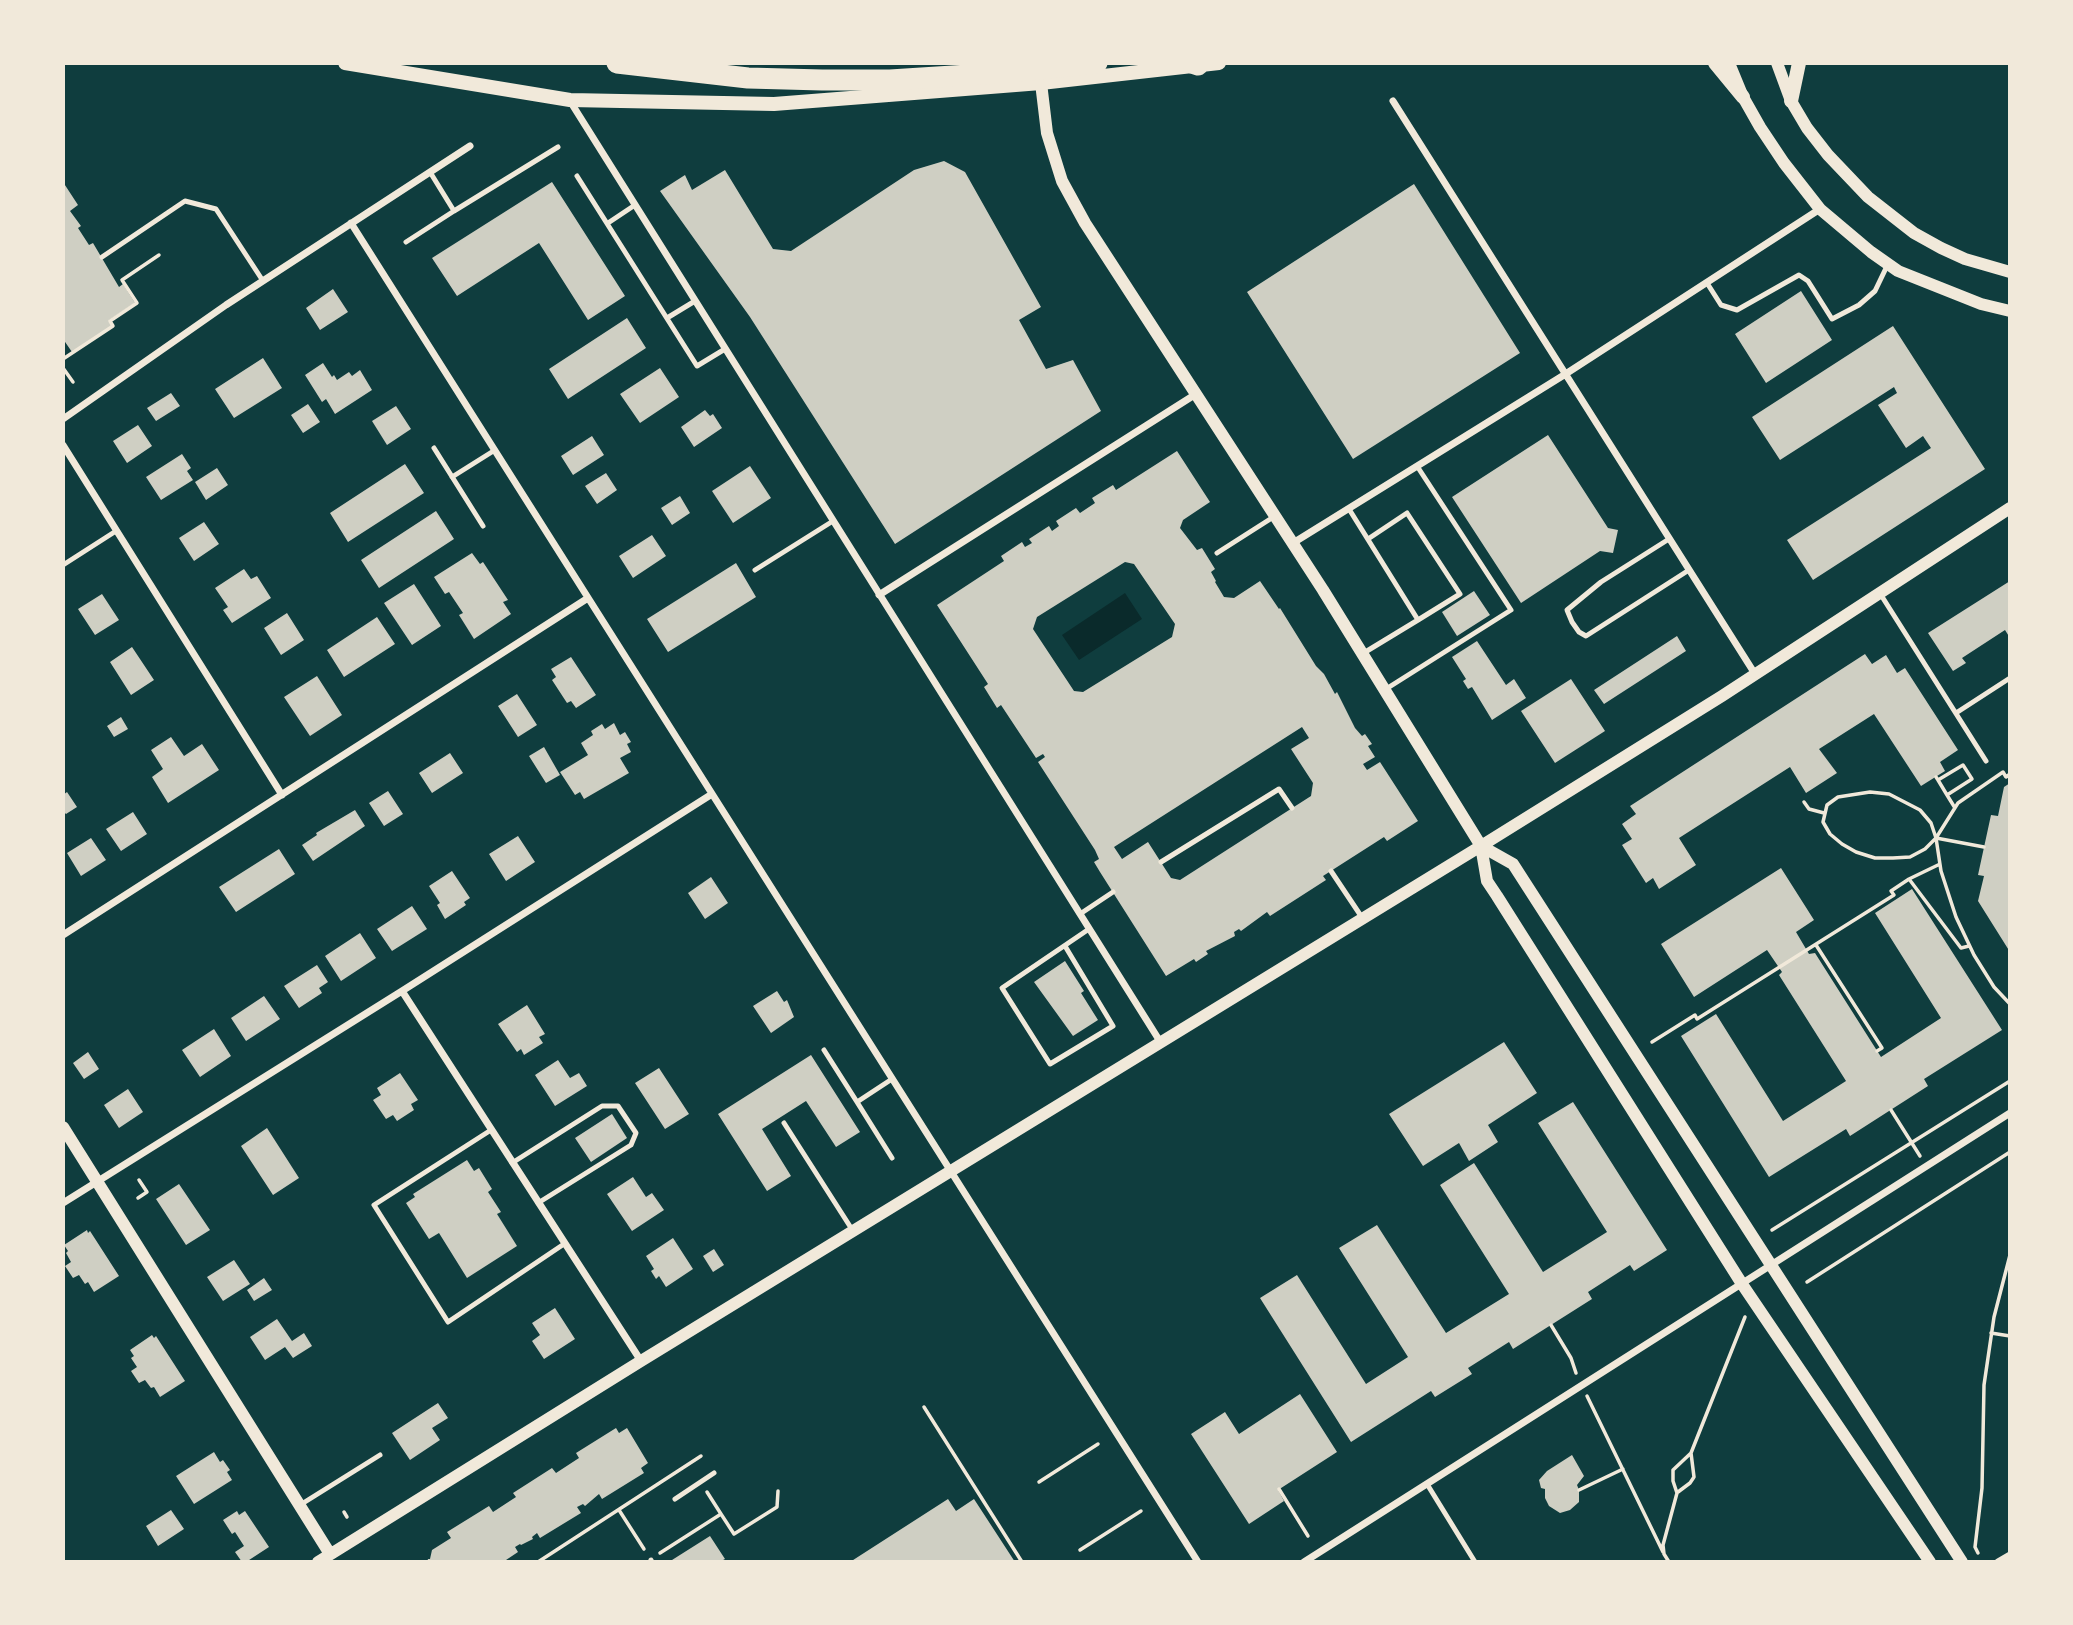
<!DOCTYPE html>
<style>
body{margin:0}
#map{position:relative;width:2073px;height:1625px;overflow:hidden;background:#0f3d3e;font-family:"Asap Condensed",sans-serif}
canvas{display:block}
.frame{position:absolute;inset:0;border:65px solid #f1e9da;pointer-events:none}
</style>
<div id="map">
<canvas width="2073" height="1625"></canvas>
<div class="frame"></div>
</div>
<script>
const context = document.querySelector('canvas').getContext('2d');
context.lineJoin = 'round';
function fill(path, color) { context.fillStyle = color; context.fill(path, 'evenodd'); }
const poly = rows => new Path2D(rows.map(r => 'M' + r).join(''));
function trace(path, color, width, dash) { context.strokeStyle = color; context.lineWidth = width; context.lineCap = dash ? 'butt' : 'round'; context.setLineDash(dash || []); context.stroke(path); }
fill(poly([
 [1125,593,1142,619,1079,660,1062,635]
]), '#0a2a2b');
fill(poly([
 [944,161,965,172,1041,307,1019,320,1046,369,1073,360,1101,411,895,544,750,317,660,191,685,175,692,190,725,170,773,249,791,251,914,170],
 [63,182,78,205,70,211,81,226,78,228,89,245,93,243,119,287,123,284,135,303,109,320,112,326,72,352,63,339],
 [552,182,625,296,588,320,539,243,457,296,432,258],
 [1414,184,1520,353,1353,459,1247,292],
 [333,289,348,312,320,330,306,308],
 [1801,291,1832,340,1766,383,1735,334],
 [627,318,646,348,568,399,549,369],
 [1893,326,1985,469,1813,580,1787,540,1931,448,1923,436,1906,448,1878,405,1897,393,1894,387,1780,460,1752,417],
 [263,358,282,388,234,418,215,389],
 [323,363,332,377,334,375,337,380,349,372,352,376,360,370,372,390,335,414,326,399,322,402,305,375],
 [660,368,679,397,640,423,620,394],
 [171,393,180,406,156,421,147,408],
 [308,404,320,422,303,433,291,415],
 [396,406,411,429,387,445,372,421],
 [705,410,710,416,713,414,722,428,694,447,681,427],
 [138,425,152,446,127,463,113,441],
 [1548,435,1608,528,1618,530,1613,553,1600,551,1521,603,1452,497],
 [592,436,604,455,573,475,561,456],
 [1177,451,1210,502,1183,520,1180,528,1197,550,1202,548,1215,569,1211,572,1216,581,1215,582,1224,597,1234,598,1260,581,1279,609,1280,608,1316,666,1324,674,1335,694,1337,692,1355,728,1362,736,1365,734,1372,744,1368,746,1375,757,1363,764,1367,770,1380,762,1418,821,1387,841,1384,837,1323,876,1326,880,1270,916,1267,912,1241,931,1239,929,1234,932,1235,936,1206,951,1208,954,1196,962,1194,959,1166,976,1100,872,1094,862,1099,859,1095,850,1038,762,1045,757,1043,754,1036,758,1001,705,997,708,984,687,988,684,937,605,1004,561,1001,556,1022,542,1025,547,1032,543,1029,539,1049,526,1052,531,1059,526,1056,521,1076,508,1080,513,1095,503,1092,498,1113,485,1116,490],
 [1125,562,1134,564,1175,624,1172,637,1083,692,1074,691,1033,629,1037,617],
 [1302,727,1309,738,1291,749,1313,783,1311,796,1180,880,1171,878,1148,842,1122,859,1114,847],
 [182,454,191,468,187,471,193,480,161,500,146,477],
 [405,464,424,493,348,542,330,513],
 [750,466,771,498,733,523,712,491],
 [217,468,228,485,206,500,195,482],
 [606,473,617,490,597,504,585,486],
 [680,496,690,513,672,525,661,508],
 [436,511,454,539,379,588,361,560],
 [204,522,219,544,194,561,179,538],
 [652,535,666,556,633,578,619,556],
 [472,553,480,564,483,562,508,600,503,602,511,614,474,639,459,615,463,613,449,592,445,594,434,577],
 [736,563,756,597,668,652,647,619],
 [244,569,251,579,257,576,271,598,232,623,223,610,228,607,215,588],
 [2010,581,2010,638,2005,630,1962,658,1966,663,1953,671,1928,633],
 [414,584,441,626,412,645,384,603],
 [1474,591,1490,615,1457,636,1442,612],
 [102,594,119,620,95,635,78,609],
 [287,613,304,640,281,655,264,628],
 [377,617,395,644,344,677,327,650],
 [1677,636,1686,651,1604,704,1594,690],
 [1477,641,1506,685,1514,679,1526,698,1492,720,1472,687,1468,689,1463,681,1466,679,1452,657],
 [132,647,154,680,131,695,110,662],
 [1865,654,1872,664,1886,655,1897,673,1905,668,1958,750,1940,762,1945,771,1921,786,1874,714,1819,749,1837,773,1806,793,1790,767,1679,838,1696,865,1659,889,1653,878,1646,883,1622,845,1632,839,1622,824,1636,814,1630,806],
 [571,657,596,695,576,708,571,701,567,703,552,680,556,677,551,669],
 [317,676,342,715,310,736,284,697],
 [1571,679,1605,731,1555,763,1521,711],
 [517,694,537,725,518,737,498,706],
 [121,717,128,729,114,737,107,726],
 [614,723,620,735,625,732,631,742,627,744,631,752,620,758,629,773,584,799,580,792,575,795,560,772,588,755,581,743,593,735,591,731,602,724,605,729],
 [171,737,184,756,202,744,219,770,168,803,152,777,163,769,151,750],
 [544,747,560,775,546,783,529,756],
 [450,753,463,773,432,793,419,773],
 [2010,783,2010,952,1978,901,1984,876,1978,875,1991,815,1998,816,2004,787],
 [388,791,403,814,384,826,369,803],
 [67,792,77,807,66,814,63,811,63,795],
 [355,810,365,826,313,861,302,845,317,835,316,833],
 [133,812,147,834,121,851,106,829],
 [518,836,535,862,506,881,489,854],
 [91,838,106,860,81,876,67,853],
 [279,849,295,874,236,912,219,887],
 [1781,868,1814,920,1796,932,1809,954,1815,953,1881,1057,1941,1018,1875,913,1912,889,2002,1030,1924,1079,1928,1086,1850,1136,1846,1129,1769,1177,1681,1036,1716,1014,1783,1121,1846,1081,1779,975,1782,972,1767,950,1694,997,1661,944],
 [452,871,470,898,464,902,466,905,445,919,437,905,440,903,429,886],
 [711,877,728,903,705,919,688,893],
 [412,906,427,929,392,951,377,929],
 [360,933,376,958,341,981,325,956],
 [1065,961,1084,991,1081,993,1098,1020,1073,1036,1034,982],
 [317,965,328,982,319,988,322,993,299,1008,284,986],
 [777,991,784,1002,787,1000,794,1017,771,1033,753,1006],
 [264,996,280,1019,246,1041,231,1018],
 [527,1005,545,1034,539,1037,543,1043,524,1055,521,1049,517,1052,498,1024],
 [214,1029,231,1056,200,1077,182,1050],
 [1504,1042,1537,1093,1488,1125,1498,1142,1469,1161,1459,1143,1423,1166,1389,1114],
 [88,1052,99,1069,84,1079,73,1063],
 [811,1055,860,1132,836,1147,806,1101,762,1129,791,1176,767,1191,718,1114],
 [558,1060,570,1078,579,1073,587,1086,555,1106,535,1075],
 [659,1068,689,1114,665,1129,635,1083],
 [400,1073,418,1100,411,1104,414,1110,397,1121,393,1115,386,1119,373,1100,381,1095,377,1088],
 [128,1089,143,1112,119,1128,104,1105],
 [1573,1102,1667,1250,1634,1271,1630,1265,1588,1292,1592,1299,1513,1349,1509,1342,1468,1368,1472,1374,1435,1397,1431,1391,1351,1442,1260,1298,1297,1275,1366,1384,1408,1357,1339,1248,1377,1225,1446,1333,1509,1294,1440,1185,1474,1163,1543,1272,1607,1232,1538,1123],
 [612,1114,627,1138,591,1162,575,1138],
 [267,1128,299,1178,273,1195,241,1146],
 [467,1160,474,1171,479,1168,492,1189,488,1192,501,1212,497,1214,517,1246,467,1278,439,1233,429,1239,406,1203,415,1197,413,1194],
 [633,1177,646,1197,652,1193,664,1210,632,1231,607,1194],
 [179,1184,210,1230,186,1245,156,1199],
 [87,1230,88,1233,90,1231,119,1276,94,1292,88,1282,85,1284,79,1275,73,1278,65,1266,71,1262,66,1253,68,1251,64,1245],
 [673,1238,693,1269,666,1287,659,1276,656,1279,651,1271,654,1269,646,1256],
 [714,1249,724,1265,713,1272,703,1256],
 [234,1260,250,1284,223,1301,207,1277],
 [264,1278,272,1290,254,1301,247,1290],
 [555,1308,575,1339,544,1359,532,1341,540,1335,532,1323],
 [277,1319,292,1341,304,1333,312,1346,293,1358,285,1347,265,1360,250,1337],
 [152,1335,154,1338,156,1336,185,1381,160,1397,154,1387,151,1388,145,1380,139,1383,131,1371,137,1367,131,1358,134,1356,130,1350],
 [1300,1394,1337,1452,1278,1490,1284,1501,1249,1524,1191,1434,1225,1412,1239,1434],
 [438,1403,448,1418,432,1428,440,1440,410,1460,392,1433],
 [616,1428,619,1433,627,1428,648,1463,641,1468,644,1473,602,1499,599,1494,585,1506,583,1504,577,1507,581,1513,540,1538,537,1533,532,1537,533,1539,521,1545,520,1544,515,1547,518,1552,503,1562,427,1562,428,1559,430,1559,432,1550,451,1538,447,1532,489,1506,493,1512,516,1497,513,1493,552,1468,556,1473,579,1458,576,1453],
 [214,1452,220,1462,223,1460,230,1470,227,1472,232,1480,194,1504,176,1476],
 [1572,1455,1584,1476,1577,1485,1579,1490,1579,1502,1570,1510,1560,1513,1549,1506,1545,1498,1545,1489,1541,1488,1539,1480,1547,1471],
 [948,1499,956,1511,974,1499,1015,1562,850,1562],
 [171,1510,184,1529,158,1546,146,1526],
 [237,1511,239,1515,245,1511,269,1547,246,1562,242,1562,235,1552,244,1546,235,1532,232,1534,223,1520],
 [710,1536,725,1559,719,1562,674,1562,672,1560]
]), '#cfcfc3');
trace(poly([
 [63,359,113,326,110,321,137,303,122,280,159,255],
 [63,368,73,382],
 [2010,774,2006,777,2003,772,1958,803,1936,838,1941,871,1956,917,1974,955,1994,987,2010,1004],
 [1936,777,1938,780,1963,765,1972,779,1947,795,1955,808],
 [1938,780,1947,795],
 [1870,792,1889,794,1920,810,1931,823,1936,838,1925,849,1910,857,1893,858,1875,858,1856,852,1842,844,1830,834,1823,822,1827,805,1838,797,1870,792],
 [1804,802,1809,809,1824,813],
 [1936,838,1984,847],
 [1909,879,1961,948,1969,946],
 [1816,945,1882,1048,1877,1051],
 [1652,1042,1695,1015,1697,1019,1894,895,1891,891,1909,879,1940,864],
 [1891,1110,1920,1156],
 [138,1198,147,1192,139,1180],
 [1772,1230,2010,1081],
 [1807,1282,2010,1152],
 [1551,1325,1571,1358,1576,1373],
 [1991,1333,2010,1336],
 [1587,1396,1663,1552],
 [924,1407,1022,1562],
 [1039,1482,1098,1444],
 [1279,1489,1308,1536],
 [1579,1490,1623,1469],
 [707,1492,721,1514],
 [1678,1492,1690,1483,1694,1477,1691,1453],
 [619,1510,644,1549],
 [344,1512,347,1517],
 [1080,1550,1141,1511],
 [660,1553,721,1514,734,1534,777,1507,778,1491],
 [1978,1553,1975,1547,1982,1488,1984,1385,1994,1317,2010,1255],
 [538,1562,701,1456],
 [1669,1562,1664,1554,1663,1545,1677,1493,1673,1481,1673,1470,1691,1453,1745,1317]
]), '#f1e9da', 3.5);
trace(poly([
 [577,176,697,366,725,349],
 [454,211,558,147],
 [608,223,635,205],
 [406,242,454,211,430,172],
 [102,257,185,201,216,209,263,281],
 [1707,283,1721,305,1737,310,1799,275,1808,281,1832,319,1859,305,1875,291,1887,266],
 [667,318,695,301],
 [434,448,483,526],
 [452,477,495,450],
 [1349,509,1418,620,1362,654],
 [1368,539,1407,513,1460,594,1418,620],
 [1669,539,1601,582,1567,610,1572,622,1579,632,1586,636,1689,570],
 [1217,553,1275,516],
 [63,565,116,531],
 [755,570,833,521],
 [1881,595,1986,761],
 [1386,689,1511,610,1417,466],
 [1956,713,2010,678],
 [1161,862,1279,789,1292,808],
 [1331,871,1363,919],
 [1080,914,1113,892],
 [1065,946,1113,1026,1050,1064,1002,988,1089,929],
 [824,1050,857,1102],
 [892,1079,857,1102,892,1158],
 [784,1123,853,1231],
 [491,1130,374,1205,448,1322,564,1244],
 [512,1163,602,1106,618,1106,636,1133,631,1145,538,1203],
 [1427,1484,1475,1562],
 [675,1499,714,1473],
 [300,1505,380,1455],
 [651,1560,652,1562]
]), '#f1e9da', 5);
trace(poly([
 [570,101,1161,1043],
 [1393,101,1755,674],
 [351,223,1198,1562],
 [63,419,226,305,470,146],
 [63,445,282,795],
 [1293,543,1564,375,1820,209],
 [879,595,1196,394],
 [63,935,588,598],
 [402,991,641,1361],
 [63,1203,402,991,712,794],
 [1304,1562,2010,1113],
 [1998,1562,2010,1555]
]), '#f1e9da', 7);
trace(poly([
 [1729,63,1743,97,1760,127,1784,163,1820,209,1871,252,1898,271,1981,304,2010,311],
 [1777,63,1791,101,1807,128,1828,155,1868,197,1914,233,1941,248,1965,259,2010,272],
 [1041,83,1047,133,1062,181,1085,223,1323,590,1481,846,1487,881,1497,896,1742,1284,1930,1562],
 [1481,846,1513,864,1962,1562],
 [63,1127,330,1554],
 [318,1562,641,1361,1481,846,1722,696,2010,508]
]), '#f1e9da', 12);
trace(poly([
 [345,63,570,100,774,104,1041,83,1219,63],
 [1715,63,1743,97],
 [1791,101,1799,63]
]), '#f1e9da', 14);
trace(poly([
 [617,63,748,78,822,80,890,80,1000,73,1097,63],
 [1192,63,1198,65]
]), '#f1e9da', 21);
</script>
